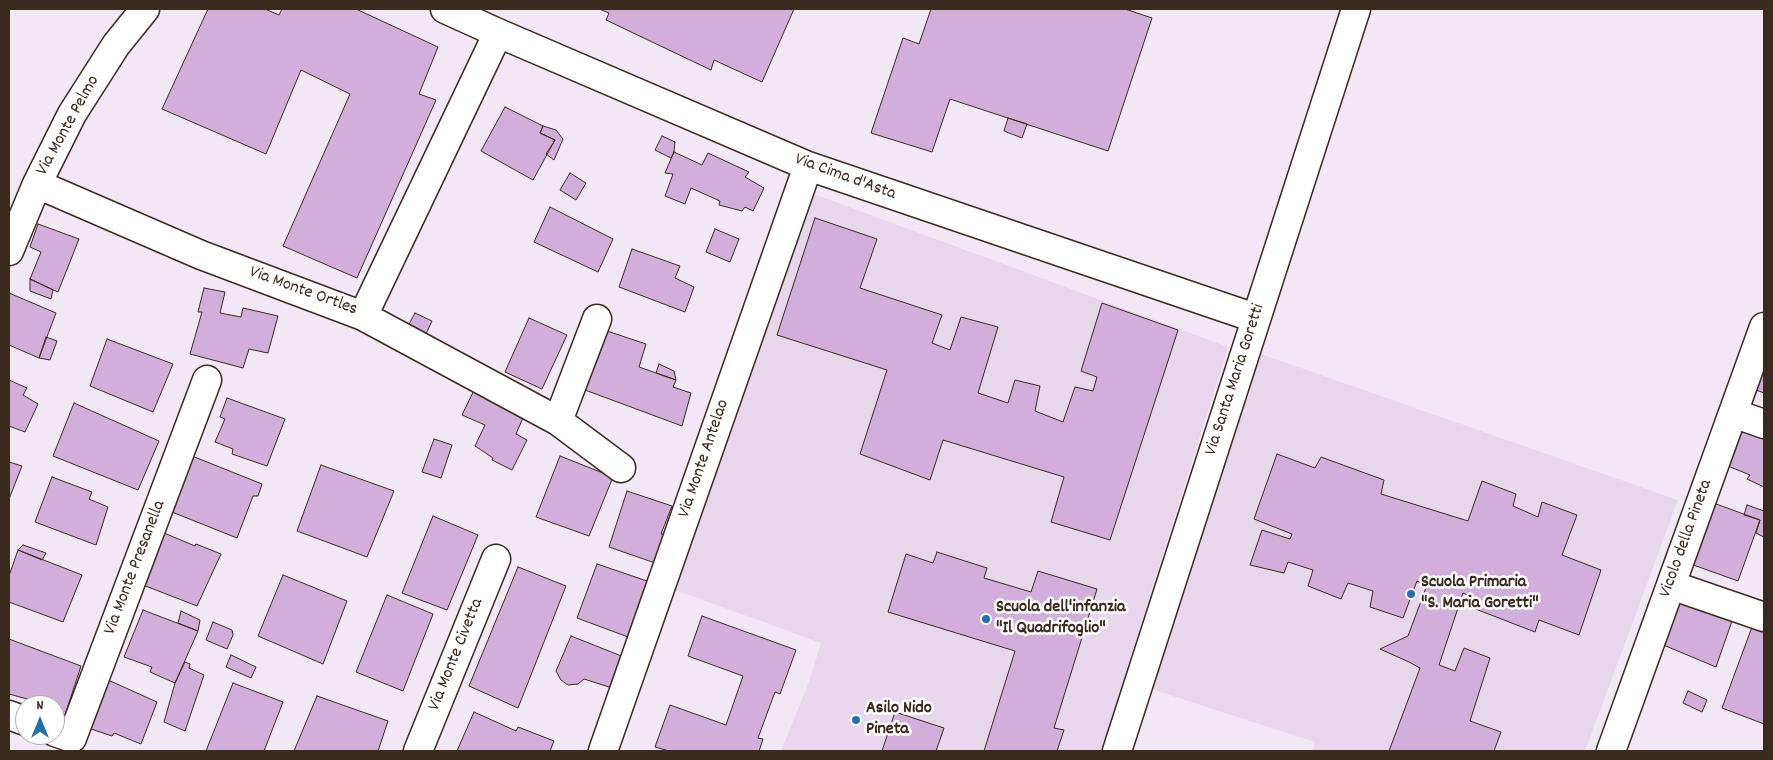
<!DOCTYPE html>
<style>
body{margin:0}
#map{position:relative;width:1773px;height:760px;overflow:hidden;background:#f2e7f4;font-family:Dekko,sans-serif}
canvas{display:block}
.frame{position:absolute;inset:0;border:10px solid #3b2a1e;pointer-events:none}
.north{position:absolute;left:15px;top:695px;width:50px;height:50px;box-sizing:border-box;background:#fff;border:1px solid #b1aaa5;border-radius:50%;rotate:0deg;font-size:14px;font-weight:700;line-height:20px;text-align:center;color:#3b2a1e}
.north::after{content:'';display:block;margin:auto;width:18px;height:22px;background:#1f6fb2;clip-path:polygon(50% 0,100% 100%,50% 72%,0 100%)}
</style>
<div id="map">
<canvas width="1773" height="760"></canvas>
<div class="frame"></div>
<div class="north">N</div>
</div>
<script>
const context = document.querySelector('canvas').getContext('2d');
context.lineJoin = 'round';
function fill(path, color) { context.fillStyle = color; context.fill(path, 'evenodd'); }
const poly = rows => new Path2D(rows.map(r => 'M' + r).join(''));
function trace(path, color, width, dash) { context.strokeStyle = color; context.lineWidth = width; context.lineCap = dash ? 'butt' : 'round'; context.setLineDash(dash || []); context.stroke(path); }
function label(font, color, halo, rows, align = 'center') {
  context.font = font + ' Dekko,sans-serif'; context.lineWidth = 5; context.setLineDash([]); context.textBaseline = 'middle'; context.strokeStyle = halo; context.fillStyle = color; for (const [text, x, y, turn = 0] of rows) {
    context.save(); context.translate(x, y); context.rotate((+turn || 0) * Math.PI / 180); context.textAlign = isNaN(turn) ? turn : align; if (halo) context.strokeText(text, 0, 0); context.fillText(text, 0, 0); context.restore();
  }
}
fill(poly([
 [811,193,1228,347,1101,751,781,751,809,682,821,643,670,588],
 [1258,353,1678,500,1585,751,1312,751,1315,742,1148,688]
]), '#e8d6ec');
const building = poly([
 [208,9,265,9,279,15,282,9,356,9,438,47,419,94,436,100,357,278,283,246,350,94,301,70,266,154,162,109,208,9],
 [599,9,794,9,762,82,714,60,711,70,606,20,609,13,599,9],
 [931,9,1125,9,1152,18,1108,151,950,99,932,152,871,133,903,38,919,44,931,9],
 [505,107,543,126,540,133,555,140,533,180,481,151,505,107],
 [1008,118,1027,124,1022,138,1004,131,1008,118],
 [543,126,556,130,563,139,554,160,546,154,555,140,540,133,543,126],
 [662,136,675,142,674,152,671,158,655,150,662,136],
 [674,152,702,165,708,153,749,172,745,177,764,188,753,211,745,207,742,211,719,205,720,201,691,188,685,204,665,196,673,174,665,173,674,152],
 [570,173,586,183,576,200,560,190,570,173],
 [550,207,613,239,598,272,534,242,550,207],
 [815,218,877,239,860,288,942,315,932,343,950,350,961,317,998,327,978,393,1008,403,1015,380,1040,386,1035,411,1063,422,1075,387,1093,391,1097,377,1081,371,1102,303,1178,330,1110,540,1051,522,1064,477,943,440,930,480,860,454,887,370,777,335,815,218],
 [38,224,79,239,58,292,30,279,41,252,30,247,38,224],
 [715,229,739,239,730,262,706,252,715,229],
 [632,249,680,266,675,278,694,287,685,312,619,287,632,249],
 [30,279,53,290,51,299,30,291,30,279],
 [204,288,225,292,220,313,241,317,243,308,278,316,268,353,249,349,243,368,190,354,202,312,198,312,204,288],
 [9,293,56,313,39,358,9,345,9,293],
 [415,313,432,321,425,336,407,328,415,313],
 [529,318,567,335,542,389,505,372,529,318],
 [607,331,646,344,639,367,676,380,673,387,691,393,682,426,585,390,607,331],
 [46,337,57,341,50,360,39,358,46,337],
 [107,339,173,364,153,412,90,386,107,339],
 [1764,345,1764,393,1748,387,1764,345],
 [659,364,674,371,676,380,656,373,659,364],
 [9,380,27,388,23,395,38,404,25,432,9,426,9,380],
 [476,386,525,413,516,434,527,440,512,470,492,460,493,458,475,446,485,425,462,415,476,386],
 [227,398,285,419,267,466,232,454,233,449,215,442,225,419,220,417,227,398],
 [74,403,159,441,138,490,53,456,74,403],
 [1737,429,1761,437,1764,430,1764,487,1747,479,1750,475,1723,464,1737,429],
 [434,439,452,445,441,478,422,472,434,439],
 [1277,454,1315,468,1321,457,1384,480,1381,494,1468,521,1482,481,1516,494,1513,506,1538,517,1542,502,1577,515,1562,555,1601,570,1579,635,1539,620,1535,632,1473,608,1476,599,1463,593,1439,665,1455,671,1464,648,1490,658,1470,721,1501,732,1494,751,1389,751,1420,668,1409,662,1380,649,1408,636,1427,585,1417,581,1403,618,1370,607,1373,591,1348,583,1341,599,1308,586,1313,570,1288,562,1284,573,1250,565,1262,530,1290,539,1292,534,1254,519,1277,454],
 [192,456,262,484,258,496,253,496,237,538,172,512,192,456],
 [560,456,613,477,589,536,536,517,560,456],
 [9,462,22,466,9,499,9,462],
 [321,465,394,491,367,557,297,531,321,465],
 [52,477,92,492,89,499,108,507,96,545,35,522,52,477],
 [627,491,672,506,661,534,668,536,658,564,609,547,627,491],
 [1708,501,1760,520,1738,581,1685,562,1708,501],
 [1747,505,1764,511,1764,537,1756,533,1760,520,1744,515,1747,505],
 [433,516,478,535,447,610,402,593,433,516],
 [164,533,195,546,196,544,221,554,197,606,143,585,164,533],
 [23,545,46,553,42,560,18,550,23,545],
 [18,550,82,575,63,622,9,602,9,576,18,550],
 [937,552,987,568,984,578,1031,592,1038,571,1097,589,1054,728,1064,730,1057,751,984,751,1015,651,888,612,906,554,933,563,937,552],
 [597,564,647,581,628,637,577,618,597,564],
 [518,567,566,586,518,708,469,686,518,567],
 [283,575,347,601,323,664,258,636,283,575],
 [387,595,433,614,403,691,356,672,387,595],
 [1679,599,1733,618,1716,667,1661,644,1679,599],
 [143,610,198,631,175,683,150,672,152,667,124,657,143,610],
 [181,611,200,620,198,631,178,623,181,611],
 [702,616,796,650,780,694,775,692,758,738,763,739,759,751,669,751,655,747,670,705,726,725,743,676,688,656,702,616],
 [213,622,232,630,233,635,227,649,206,640,213,622],
 [1752,627,1764,631,1764,724,1722,708,1752,627],
 [571,636,624,657,612,688,584,679,578,684,568,685,561,680,556,671,571,636],
 [9,639,81,666,64,718,55,714,55,705,37,705,38,702,9,694,9,639],
 [231,655,256,667,251,678,226,667,231,655],
 [185,662,190,664,189,668,204,675,185,731,164,722,175,683,185,662],
 [108,680,157,702,141,744,114,733,112,736,91,729,108,680],
 [233,683,283,702,264,751,206,751,233,683],
 [1688,691,1707,700,1702,712,1683,703,1688,691],
 [317,696,388,721,378,751,294,751,317,696],
 [474,712,516,731,518,727,554,741,550,751,457,751,474,712],
 [895,712,944,728,936,751,882,751,895,712]
]);
fill(building, '#d2afda');
trace(building, '#3b2a1e', 1);
const street = poly([
 [445,9,498,33,808,166,1255,318],
 [37,184,201,255,363,316,498,33],
 [9,251,37,184,72,114,116,45,145,9],
 [363,316,558,421,621,468],
 [1733,413,1764,424],
 [558,421,597,319],
 [1671,585,1764,617],
 [9,715,25,721],
 [55,732,72,738,207,380],
 [418,751,496,559],
 [603,751,808,166],
 [1117,751,1356,9],
 [1611,751,1764,327]
]);
trace(street, '#3b2a1e', 31);
trace(street, '#fff', 28);
for (const [x, y, r, color] of [
 [1411,594,5,"#1f6fb2"],
 [986,619,5,"#1f6fb2"],
 [856,720,5,"#1f6fb2"]
]) { const dot = new Path2D(); dot.arc(x, y, r, 0, 2 * Math.PI); context.fillStyle = color; context.fill(dot); trace(dot, '#fff', 2); }
label('18px', '#3b2a1e', '#fff', [
 ["Via Monte Pelmo",69,126,-61],
 ["Via Cima d'Asta",845,178,20],
 ["Via Monte Ortles",303,292,20],
 ["Via Santa Maria Goretti",1236,380,-72],
 ["Via Monte Antelao",705,459,-71],
 ["Vicolo della Pineta",1687,539,-70],
 ["Via Monte Presanella",136,568,-69],
 ["Via Monte Civetta",457,655,-68]
]);
label('bold 18px', '#3b2a1e', '#fff', [
 ["Scuola Primaria",1421,584],
 ["\"S. Maria Goretti\"",1421,605],
 ["Scuola dell'infanzia",996,609],
 ["\"Il Quadrifoglio\"",996,630],
 ["Asilo Nido",866,710],
 ["Pineta",866,731]
], 'left');
</script>
